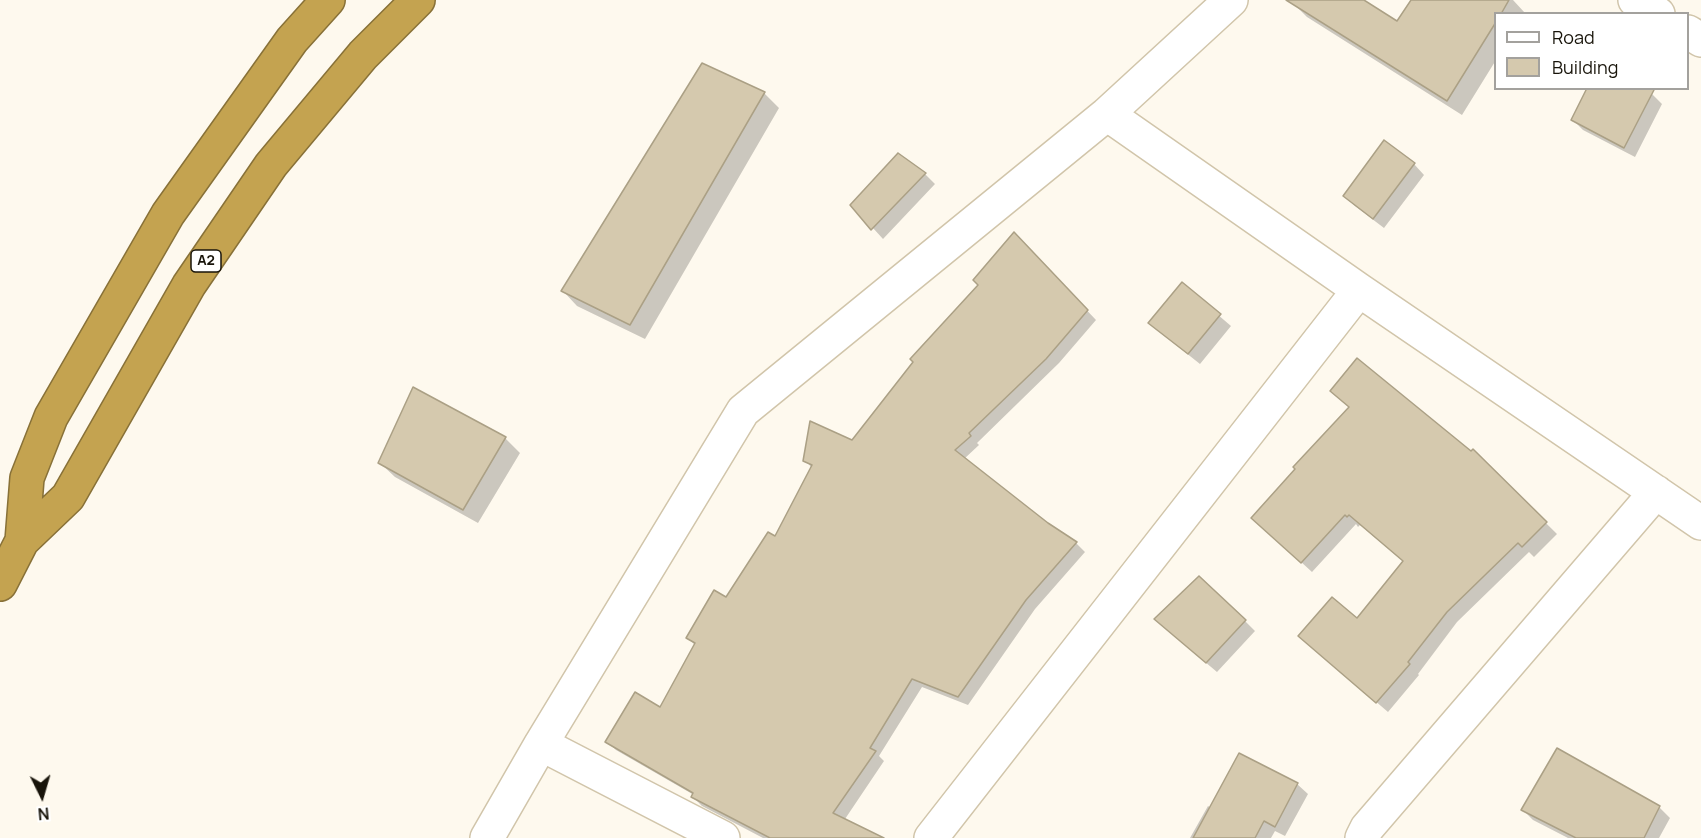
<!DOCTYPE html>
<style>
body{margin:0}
#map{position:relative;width:1701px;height:838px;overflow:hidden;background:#fef9ee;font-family:Manrope,sans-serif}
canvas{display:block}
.legend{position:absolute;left:1494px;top:12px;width:195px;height:78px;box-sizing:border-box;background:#fff;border:2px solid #a3a19d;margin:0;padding:8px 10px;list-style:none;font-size:18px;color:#18140a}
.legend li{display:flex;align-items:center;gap:12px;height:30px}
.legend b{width:30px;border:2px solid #a3a19d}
.north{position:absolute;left:12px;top:766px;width:60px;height:60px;-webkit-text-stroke:4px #fff;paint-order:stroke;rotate:175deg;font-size:16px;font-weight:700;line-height:24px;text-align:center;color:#18140a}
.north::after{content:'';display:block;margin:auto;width:21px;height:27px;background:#18140a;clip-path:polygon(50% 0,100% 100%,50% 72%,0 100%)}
</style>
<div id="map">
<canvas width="1701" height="838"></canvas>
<ul class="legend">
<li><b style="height:8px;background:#fff"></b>Road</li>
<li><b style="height:16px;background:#d5c9ae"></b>Building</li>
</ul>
<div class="north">N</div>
</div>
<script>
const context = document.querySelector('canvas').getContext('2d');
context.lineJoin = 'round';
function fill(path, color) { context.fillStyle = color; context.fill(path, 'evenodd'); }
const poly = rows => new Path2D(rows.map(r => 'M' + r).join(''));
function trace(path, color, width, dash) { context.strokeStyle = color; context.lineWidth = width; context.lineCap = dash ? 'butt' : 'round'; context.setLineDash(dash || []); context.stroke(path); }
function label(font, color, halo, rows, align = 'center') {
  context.font = font + ' Manrope,sans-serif'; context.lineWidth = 5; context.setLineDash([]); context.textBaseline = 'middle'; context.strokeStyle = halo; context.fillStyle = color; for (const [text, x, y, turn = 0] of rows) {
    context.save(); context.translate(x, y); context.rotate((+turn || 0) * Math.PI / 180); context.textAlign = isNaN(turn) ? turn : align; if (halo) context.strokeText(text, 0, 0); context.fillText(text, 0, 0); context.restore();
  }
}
fill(poly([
 [1295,0,1361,0,1398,23,1412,0,1513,0,1525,13,1496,14,1496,60,1462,115,1307,17,1293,3],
 [703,65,764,93,779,108,645,339,577,306,563,291],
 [1652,94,1662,104,1635,157,1583,130,1573,120],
 [1414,164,1424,175,1384,228,1355,206,1345,196],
 [925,174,935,184,883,239,852,205],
 [1023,243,1096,320,1059,363,977,443,979,445,964,459,1047,524,1076,543,1085,552,1035,609,968,705,922,687,879,756,884,761,843,822,840,838,763,838,702,806,693,797,694,795,616,750,607,741,661,709,695,645,688,638,726,600,776,538,812,468,805,460,852,442],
 [1182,284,1231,326,1200,364,1161,333,1150,323],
 [414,389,505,438,520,453,478,523,395,477,380,463],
 [1332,391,1471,453,1473,451,1557,534,1534,557,1529,552,1457,622,1418,674,1419,675,1388,712,1311,646,1357,620,1404,562,1360,525,1358,527,1356,524,1312,572,1264,528,1350,408],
 [1245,621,1255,631,1217,672,1167,630],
 [1297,784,1308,794,1285,836,1275,831,1271,838,1190,838,1208,806,1211,808],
 [1659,807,1670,818,1659,838,1568,838,1533,820,1523,810]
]), '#0003');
const building = poly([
 [1286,0,1364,0,1397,21,1411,0,1509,0,1501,14,1496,14,1496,22,1447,101,1286,0],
 [702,63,765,92,630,325,561,291,702,63],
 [1587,88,1655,88,1624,148,1571,120,1587,88],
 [1384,140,1415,163,1373,219,1343,196,1384,140],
 [898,153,926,173,871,230,850,205,898,153],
 [1014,232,1088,310,1046,359,969,433,971,436,955,450,1048,523,1077,542,1026,600,958,697,912,679,870,748,876,751,833,813,884,838,770,838,691,797,693,793,605,742,635,692,660,707,695,643,686,638,714,590,726,597,768,532,775,536,812,465,803,461,810,421,852,440,913,362,910,359,978,285,973,280,1014,232],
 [1182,282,1221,314,1188,354,1148,323,1182,282],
 [1357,358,1471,451,1473,449,1547,522,1522,547,1518,543,1447,612,1408,662,1410,664,1376,703,1298,636,1332,597,1357,618,1403,561,1349,515,1347,517,1345,515,1301,563,1251,518,1295,469,1293,467,1349,407,1330,391,1357,358],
 [413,387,506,437,463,510,378,463,413,387],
 [1199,576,1246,620,1206,663,1154,619,1199,576],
 [1557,748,1660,806,1644,838,1576,838,1521,810,1557,748],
 [1239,753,1298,783,1275,827,1264,821,1255,838,1193,838,1239,753]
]);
fill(building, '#d5c9ae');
trace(building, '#aba085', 1.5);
const street = poly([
 [1231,0,1107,114,1359,290,1701,523],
 [487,838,541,744],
 [723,838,541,744,743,411,1107,114],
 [931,838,1359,290],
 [1362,838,1367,828,1656,492]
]);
const secondary = poly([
 [1635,0,1658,14],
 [1688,32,1701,40]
]);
const highway = poly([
 [22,541,27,478,51,417,168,214,292,40,328,0],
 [0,584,22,541,68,497,189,285,271,165,363,55,418,0]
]);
trace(street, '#d1c5aa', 36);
trace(secondary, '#d1c5aa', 36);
trace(highway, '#887138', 36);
trace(street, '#fff', 33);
trace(secondary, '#fff', 33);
trace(highway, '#c4a350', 33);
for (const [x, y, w] of [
 [206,261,30]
]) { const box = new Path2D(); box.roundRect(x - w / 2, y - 11, w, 22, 4.5); context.fillStyle = '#fff'; context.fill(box); trace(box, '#18140a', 1.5); }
label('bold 14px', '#18140a', null, [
 ["A2",206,261]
]);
</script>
